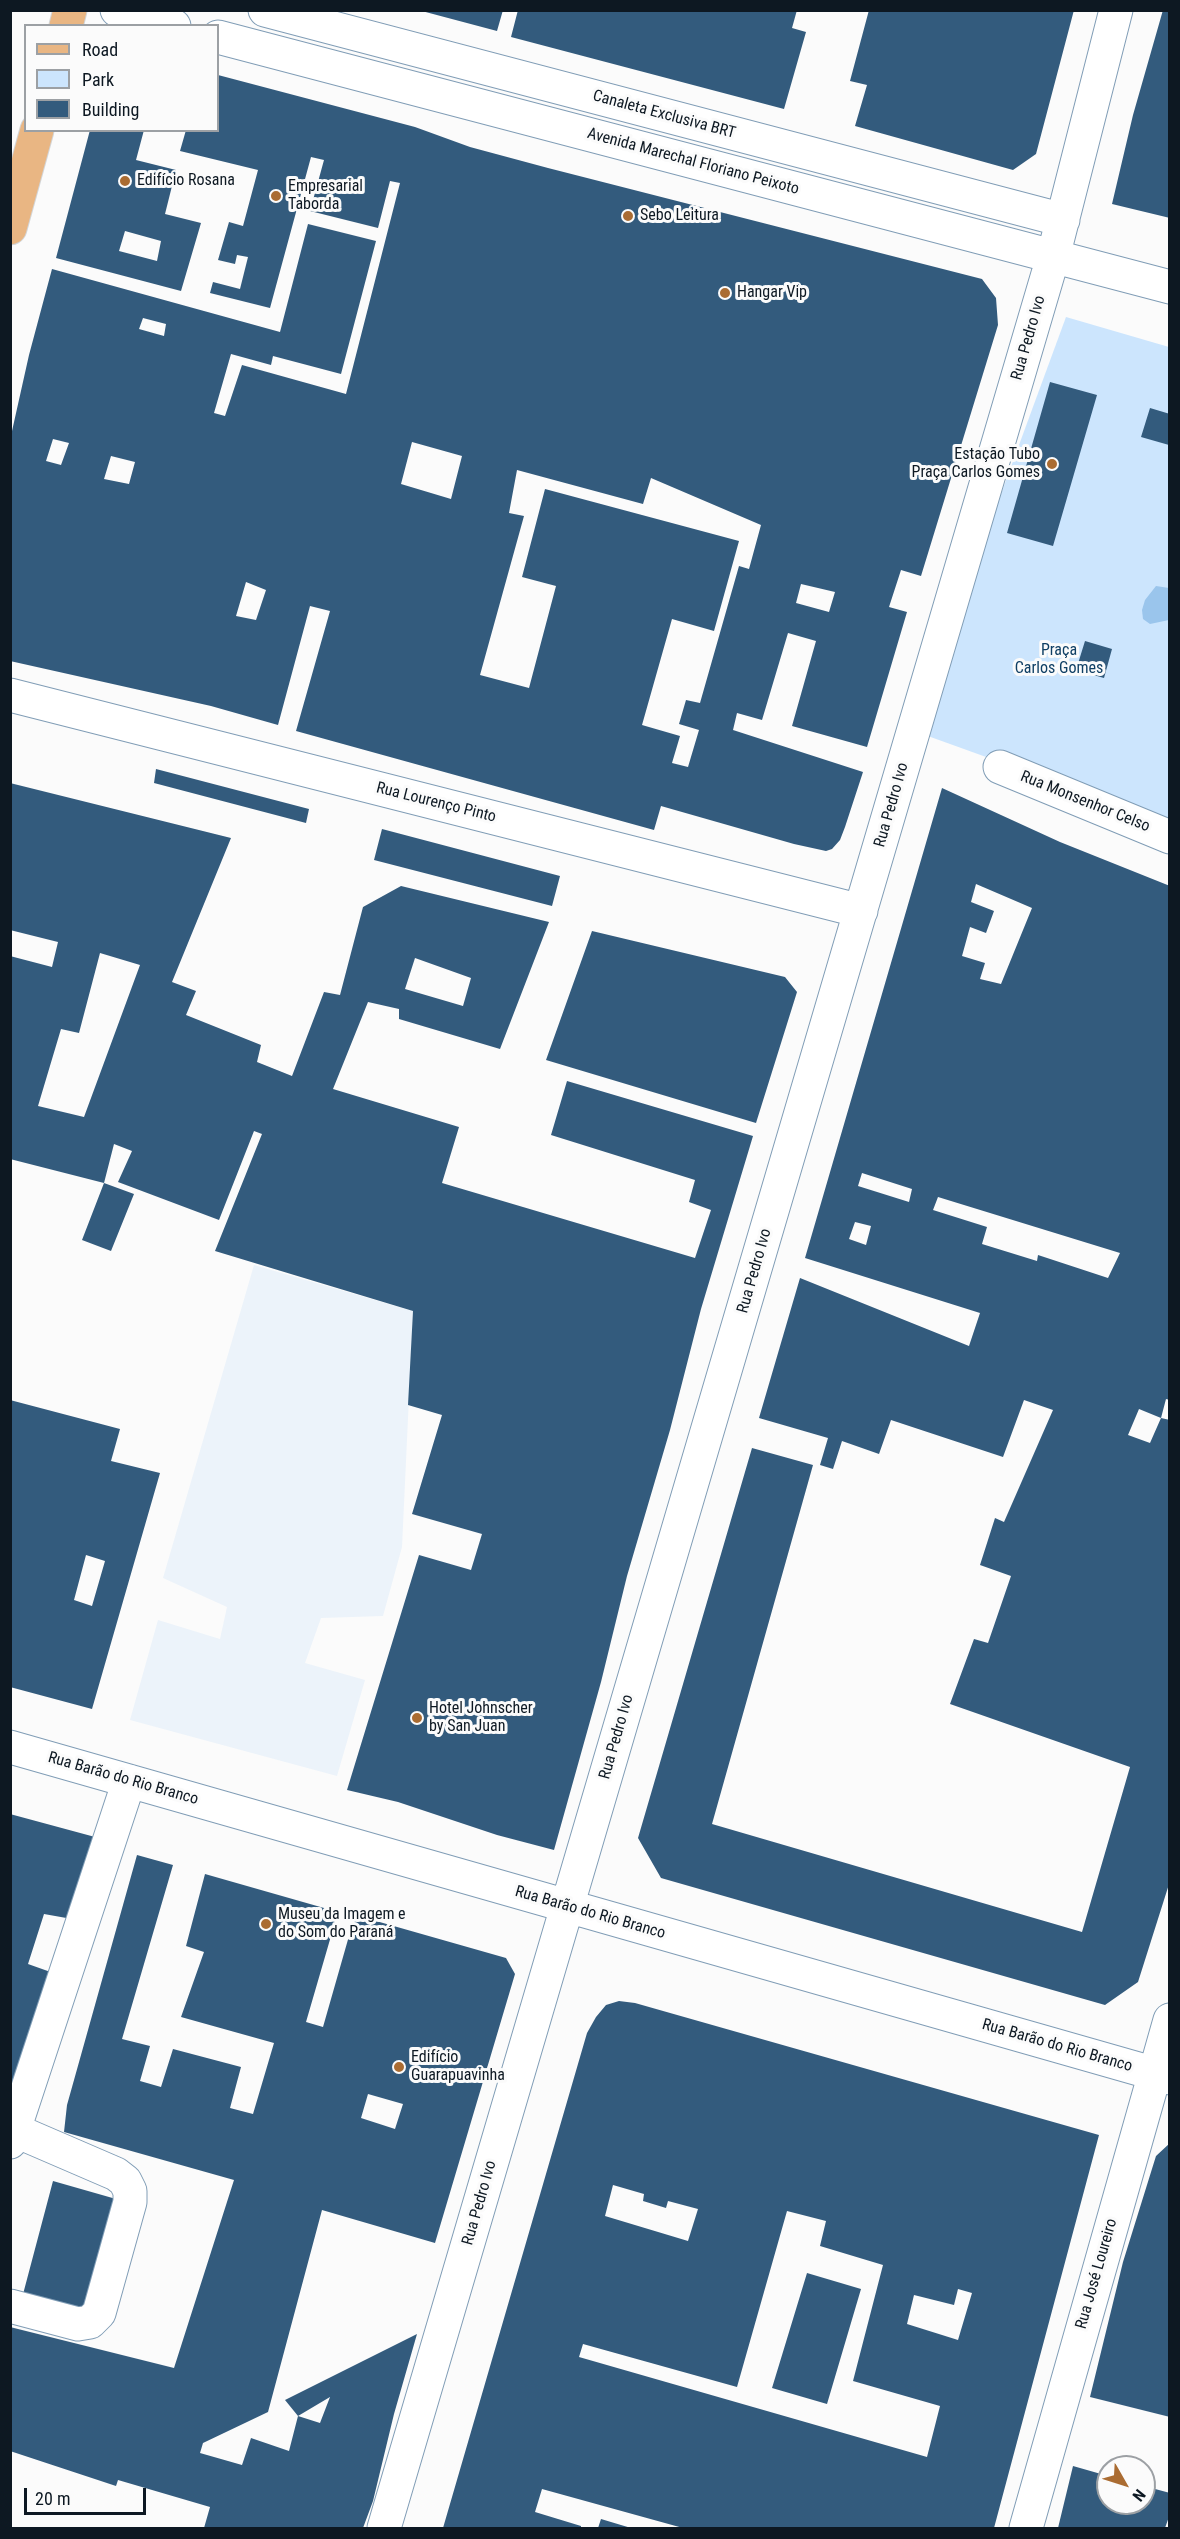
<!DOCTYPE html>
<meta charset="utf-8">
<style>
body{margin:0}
#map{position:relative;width:1180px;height:2539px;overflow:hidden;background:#fbfbfb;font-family:"Roboto Condensed",sans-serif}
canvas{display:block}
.frame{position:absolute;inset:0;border:12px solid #0d1822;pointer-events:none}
.legend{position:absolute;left:24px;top:24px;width:195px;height:108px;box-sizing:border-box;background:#fbfbfb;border:2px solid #9ca0a4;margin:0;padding:8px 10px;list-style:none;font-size:18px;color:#0d1822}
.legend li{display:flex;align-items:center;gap:12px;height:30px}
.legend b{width:30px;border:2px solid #9ca0a4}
.north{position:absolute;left:1096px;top:2455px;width:60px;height:60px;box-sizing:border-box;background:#fbfbfb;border:2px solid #9ca0a4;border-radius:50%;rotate:129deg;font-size:16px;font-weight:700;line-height:24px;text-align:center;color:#0d1822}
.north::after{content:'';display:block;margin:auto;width:21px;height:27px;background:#aa6c32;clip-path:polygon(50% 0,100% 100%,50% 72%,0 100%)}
.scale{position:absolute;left:24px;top:2488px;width:122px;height:27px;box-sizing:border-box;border:3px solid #0d1822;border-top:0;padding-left:8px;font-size:18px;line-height:21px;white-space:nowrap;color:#0d1822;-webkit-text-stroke:4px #fbfbfb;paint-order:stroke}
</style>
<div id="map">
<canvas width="1180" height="2539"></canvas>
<div class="frame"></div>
<ul class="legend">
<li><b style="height:8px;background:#e9b683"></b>Road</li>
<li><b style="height:16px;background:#cce5fd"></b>Park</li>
<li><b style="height:16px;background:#335b7d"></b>Building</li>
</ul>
<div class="north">N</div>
<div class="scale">20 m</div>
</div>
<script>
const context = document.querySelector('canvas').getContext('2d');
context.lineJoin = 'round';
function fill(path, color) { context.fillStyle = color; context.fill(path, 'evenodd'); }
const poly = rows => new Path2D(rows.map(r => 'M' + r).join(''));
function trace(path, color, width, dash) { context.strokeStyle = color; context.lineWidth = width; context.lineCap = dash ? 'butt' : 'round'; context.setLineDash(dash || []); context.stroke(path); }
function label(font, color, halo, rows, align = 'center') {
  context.font = font + ' "Roboto Condensed",sans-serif'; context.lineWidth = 6; context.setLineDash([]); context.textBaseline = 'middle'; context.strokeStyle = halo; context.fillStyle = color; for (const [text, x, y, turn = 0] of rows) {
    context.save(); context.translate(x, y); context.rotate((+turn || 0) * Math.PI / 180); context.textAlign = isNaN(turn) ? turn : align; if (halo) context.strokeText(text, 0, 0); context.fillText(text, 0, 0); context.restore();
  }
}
fill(poly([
 [254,1265,413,1311,402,1547,383,1616,321,1618,305,1663,365,1680,337,1776,130,1720,158,1620,220,1639,227,1607,163,1578]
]), '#ecf3fa');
fill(poly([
 [1066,317,1169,347,1169,823,914,731]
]), '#cce5fd');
fill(poly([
 [1156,586,1169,588,1169,620,1150,624,1143,619,1142,610,1145,600]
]), '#9ac5ec');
fill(poly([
 [418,10,503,10,497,31],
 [518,10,797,10,792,28,806,32,784,109,511,37],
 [869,10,1074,10,1036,154,1013,170,855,126,867,85,850,81],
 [1163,10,1170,10,1170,218,1112,204,1133,115],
 [218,75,415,127,470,147,548,168,982,279,996,298,998,325,921,576,901,570,889,607,907,612,867,747,792,726,816,641,788,633,762,720,737,713,733,730,863,772,845,827,840,840,832,849,826,851,794,844,661,806,654,830,296,731,330,611,310,606,278,725,211,706,10,661,10,440,29,355,52,269,280,332,308,224,376,241,341,374,273,356,271,365,231,354,214,413,225,416,242,365,346,394,400,183,390,181,378,228,310,211,324,160,311,157,270,308,210,293,213,282,240,289,248,257,237,255,235,264,218,260,229,222,243,226,258,170,180,151,186,130,218,130],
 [143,318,166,324,164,336,139,329],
 [53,439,69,443,61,465,46,461],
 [412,442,462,456,451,499,401,484],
 [111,456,135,462,129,484,104,479],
 [517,470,643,504,651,478,761,525,749,569,739,566,700,703,686,700,679,724,699,730,688,767,672,763,680,736,642,725,672,619,714,631,739,541,545,489,522,577,556,586,529,688,480,675,524,516,509,513],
 [246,582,266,590,256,620,236,616],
 [801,584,835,592,829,612,796,603],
 [90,130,144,130,136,160,176,170,165,214,201,223,181,291,56,258],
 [125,231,161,241,157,261,119,251],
 [1050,382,1097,395,1053,546,1007,533],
 [1150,408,1170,414,1169,445,1141,437],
 [1085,641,1112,649,1104,678,1076,670],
 [156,769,309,809,306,823,154,783],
 [10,783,231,838,172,982,196,991,186,1015,261,1045,257,1062,292,1076,324,992,340,995,363,907,401,886,549,922,500,1049,399,1019,399,1009,368,1002,333,1089,459,1127,442,1183,695,1258,711,1210,689,1202,695,1180,551,1135,567,1081,753,1136,701,1309,670,1430,627,1576,601,1682,554,1850,497,1835,398,1802,347,1790,419,1555,471,1570,482,1534,412,1514,442,1415,408,1405,413,1311,215,1251,262,1134,254,1131,219,1220,118,1182,132,1151,114,1144,104,1183,134,1194,111,1251,82,1240,104,1183,10,1159,10,956,52,967,58,942,10,930],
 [100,953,140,965,84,1117,38,1106,61,1029,79,1033],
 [415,958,471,978,463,1006,405,989],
 [942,788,1060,842,1170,886,1170,1400,1166,1399,1161,1418,1139,1409,1128,1435,1150,1443,1161,1418,1170,1420,1170,1881,1138,1982,1105,2005,661,1878,638,1838,752,1448,813,1465,712,1824,1082,1932,1130,1767,950,1704,974,1639,988,1643,1011,1576,980,1565,995,1518,1004,1522,1053,1410,1024,1400,1003,1457,891,1420,879,1454,842,1441,833,1469,820,1465,828,1438,759,1418,800,1278,969,1346,980,1313,805,1258],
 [976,884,1032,908,1001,984,980,979,985,963,962,956,970,927,986,933,994,911,971,902],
 [862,1173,912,1189,909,1202,858,1186],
 [938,1197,1120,1253,1108,1278,1038,1255,1037,1261,982,1244,987,1227,933,1210],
 [855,1222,871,1226,866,1245,849,1239],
 [382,829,560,876,552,906,374,860],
 [592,931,785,977,797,992,756,1123,546,1060],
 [10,1400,120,1429,111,1461,160,1473,92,1709,10,1687],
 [86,1555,105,1561,92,1606,74,1600],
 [10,1814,95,1837,72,1919,44,1914,28,1964,59,1975,10,2136],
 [137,1855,173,1865,122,2039,150,2046,140,2081,161,2087,173,2049,241,2067,230,2108,253,2114,274,2043,181,2017,204,1952,186,1946,205,1874,338,1912,306,2022,323,2027,355,1915,506,1958,515,1974,435,2243,322,2210,268,2412,203,2443,200,2453,242,2465,251,2438,289,2451,298,2416,320,2423,330,2397,298,2416,285,2400,417,2334,394,2414,373,2501,363,2528,204,2528,210,2507,118,2480,116,2486,10,2451,10,2327,174,2368,234,2180,64,2132,67,2105],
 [368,2094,403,2104,395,2129,361,2118],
 [619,2001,635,2003,1099,2135,994,2528,683,2528,542,2489,535,2512,581,2526,581,2528,443,2528,587,2033,596,2017,606,2005],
 [613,2185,644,2194,643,2201,666,2208,668,2201,698,2209,688,2241,605,2216],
 [787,2211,826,2221,820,2246,883,2265,853,2381,940,2406,927,2457,579,2357,583,2344,737,2387],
 [958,2289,972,2293,958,2340,907,2324,914,2295,954,2305],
 [1170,2143,1170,2417,1090,2397,1123,2262,1156,2156],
 [53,2181,116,2199,83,2315,22,2298],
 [807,2273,861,2289,827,2404,772,2388],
 [1073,2466,1108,2476,1108,2503,1144,2503,1144,2486,1170,2493,1170,2514,1165,2528,1058,2528],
 [601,2519,631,2528,598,2528]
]), '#335b7d');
const minor = poly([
 [117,10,174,26],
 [265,10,1063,220],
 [218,37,1170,287],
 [10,695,861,911],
 [1000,767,1170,837],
 [10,1747,1170,2078],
 [10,2142,129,1781],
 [10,2306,78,2324,90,2322,99,2313,130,2202,130,2191,125,2181,116,2174,14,2130],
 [384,2528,1053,257,1116,10],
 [1026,2528,1170,2020]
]);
const major = poly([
 [66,26,70,10],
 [10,228,37,130]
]);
trace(minor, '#809db6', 35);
trace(major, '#d3d5d7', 35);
trace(minor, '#fff', 33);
trace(major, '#e9b683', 33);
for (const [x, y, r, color] of [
 [125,181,6,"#aa6c32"],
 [276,196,6,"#aa6c32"],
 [628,216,6,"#aa6c32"],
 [725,293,6,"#aa6c32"],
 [1052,464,6,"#aa6c32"],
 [417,1718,6,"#aa6c32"],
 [266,1924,6,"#aa6c32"],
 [399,2067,6,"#aa6c32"]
]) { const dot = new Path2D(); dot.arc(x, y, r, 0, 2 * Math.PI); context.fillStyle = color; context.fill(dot); trace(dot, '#fbfbfb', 2); }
label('16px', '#0d1822', '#fbfbfb', [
 ["Canaleta Exclusiva BRT",664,115,15],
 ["Avenida Marechal Floriano Peixoto",693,162,15],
 ["Rua Pedro Ivo",1029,338,-74],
 ["Rua Monsenhor Celso",1085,802,22],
 ["Rua Lourenço Pinto",436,803,14],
 ["Rua Pedro Ivo",892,805,-74],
 ["Rua Pedro Ivo",755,1271,-74],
 ["Rua Pedro Ivo",617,1737,-74],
 ["Rua Barão do Rio Branco",123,1779,16],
 ["Rua Barão do Rio Branco",590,1913,16],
 ["Rua Barão do Rio Branco",1057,2046,16],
 ["Rua Pedro Ivo",480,2203,-74],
 ["Rua José Loureiro",1097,2274,-74]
]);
label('16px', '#0d1822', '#fbfbfb', [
 ["Edifício Rosana",137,181],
 ["Empresarial",288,187],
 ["Taborda",288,205],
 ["Sebo Leitura",640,216],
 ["Hangar Vip",737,293],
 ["Estação Tubo",1040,455,"right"],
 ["Praça Carlos Gomes",1040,473,"right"],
 ["Hotel Johnscher",429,1709],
 ["by San Juan",429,1727],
 ["Museu da Imagem e",278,1915],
 ["do Som do Paraná",278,1933],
 ["Edifício",411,2058],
 ["Guarapuavinha",411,2076]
], 'left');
label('16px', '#0f3f64', '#fbfbfb', [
 ["Praça",1059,651],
 ["Carlos Gomes",1059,669]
]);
</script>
